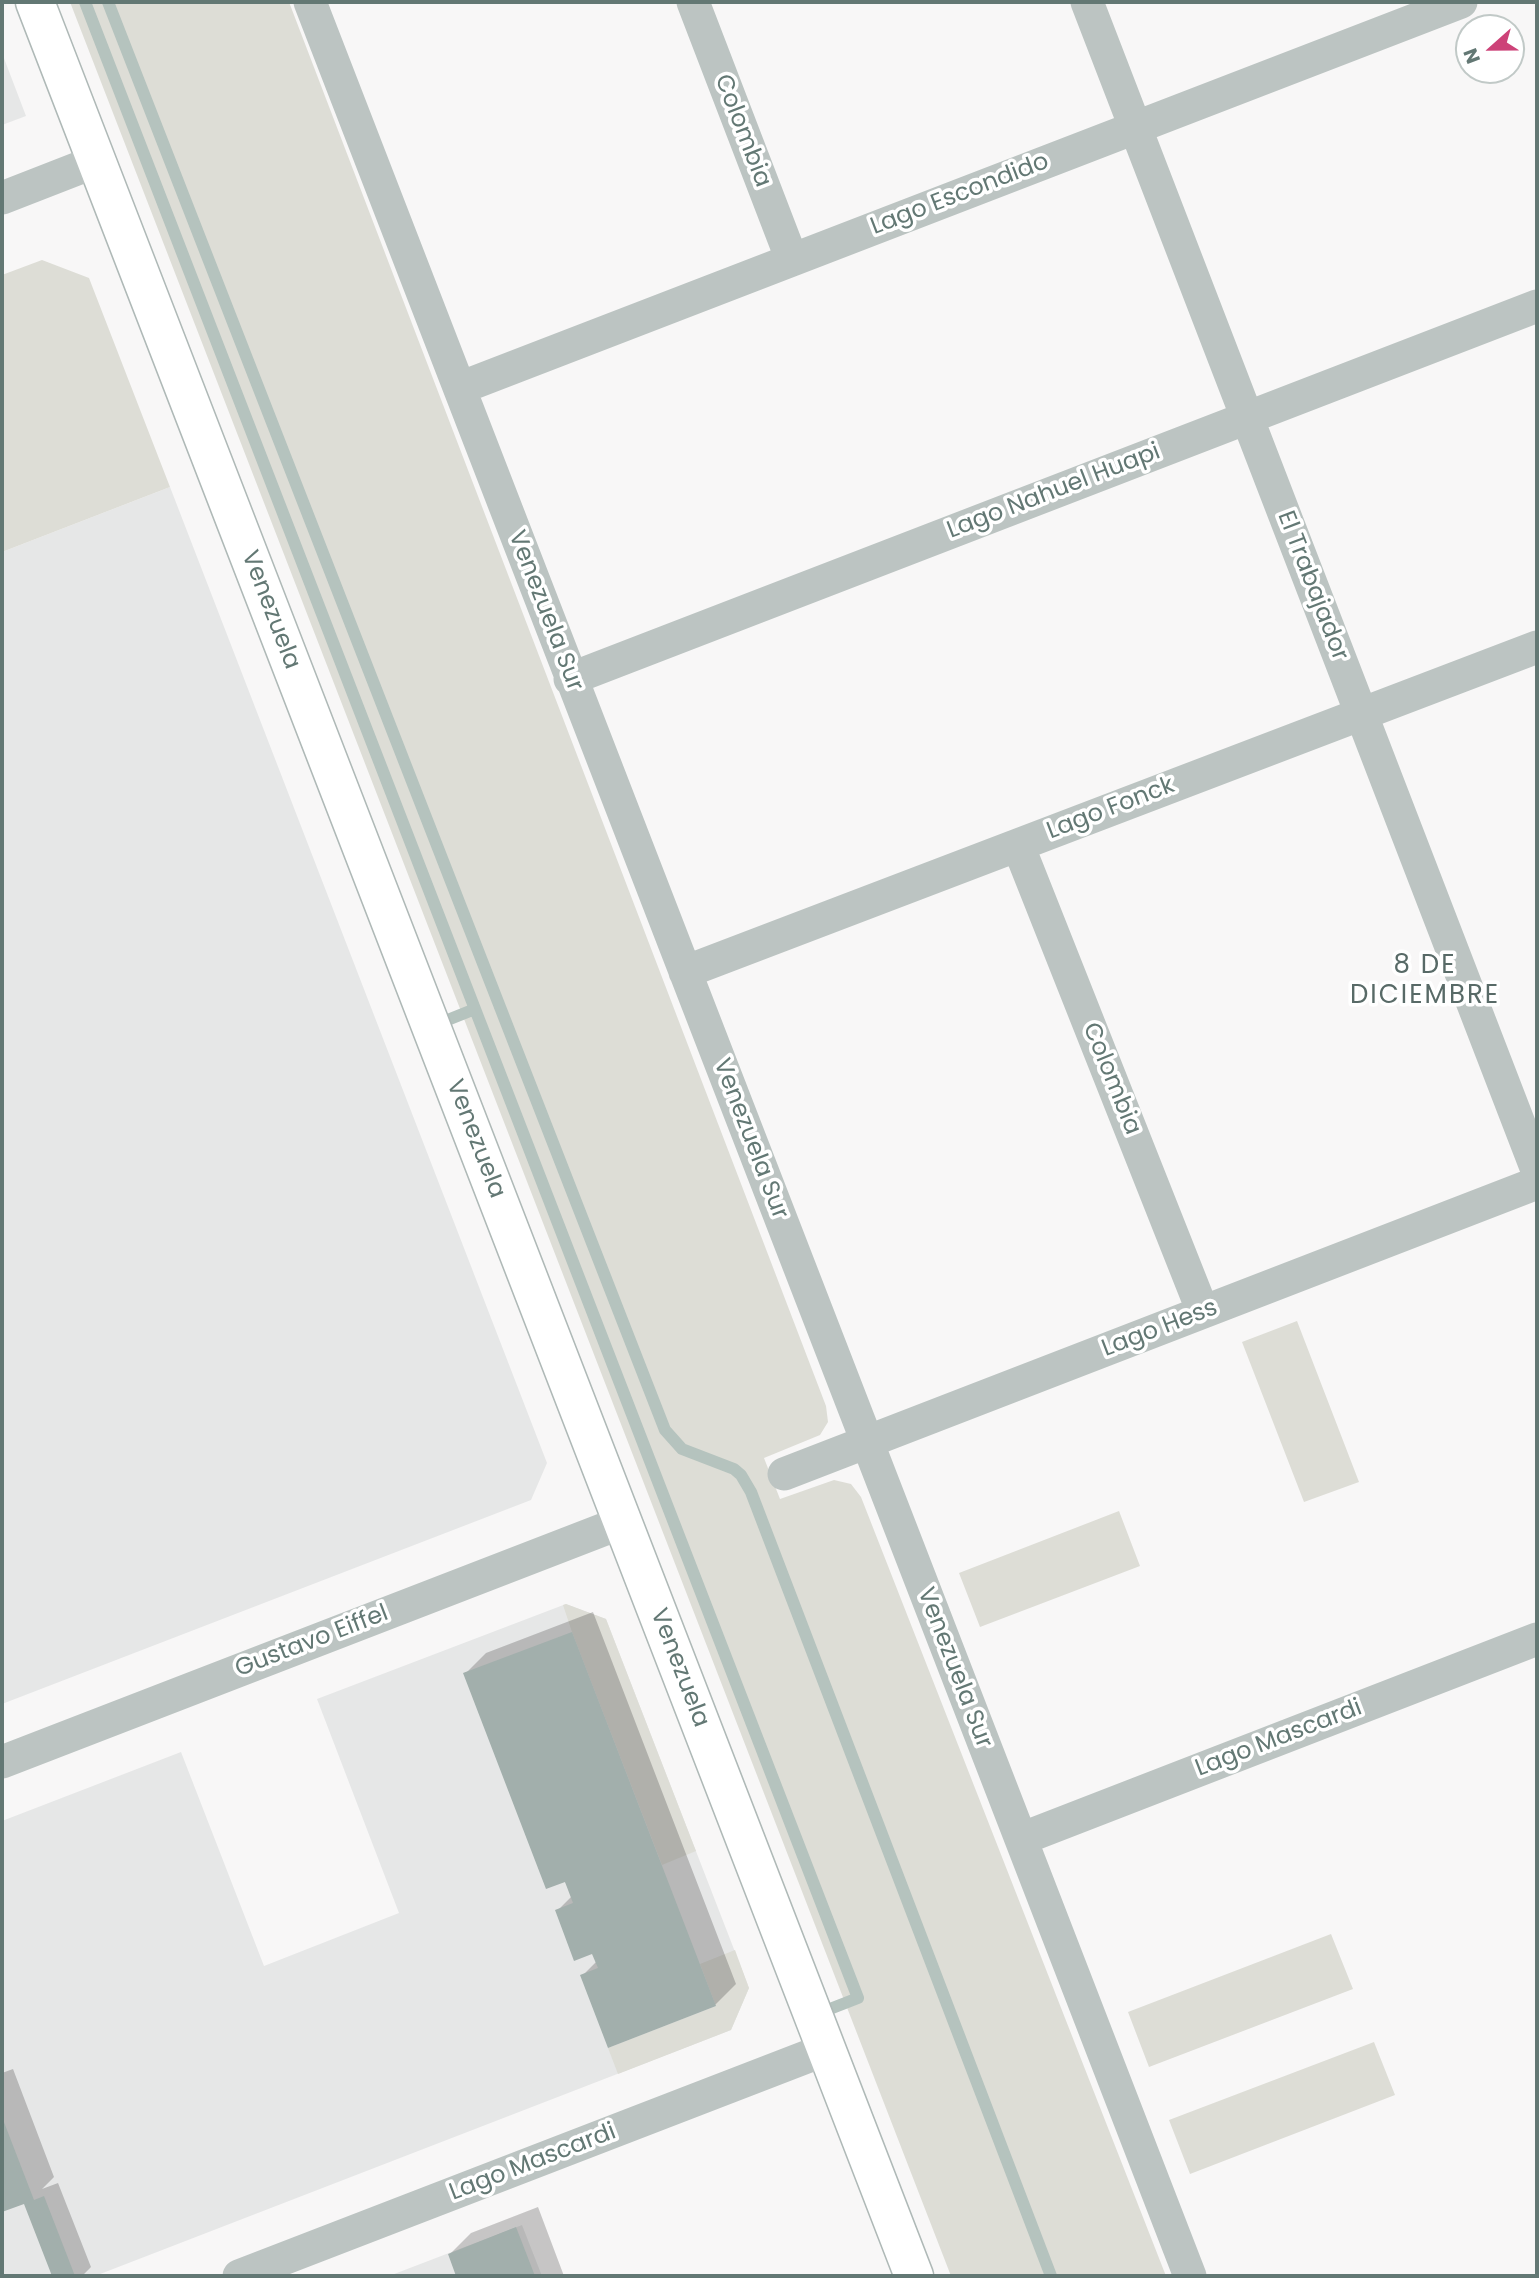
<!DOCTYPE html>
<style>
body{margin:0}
#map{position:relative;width:1539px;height:2278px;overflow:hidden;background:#f8f7f7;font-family:Poppins,sans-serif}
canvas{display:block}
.frame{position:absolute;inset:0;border:4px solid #637874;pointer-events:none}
.north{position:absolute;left:1455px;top:14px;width:70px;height:70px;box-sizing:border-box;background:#fff;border:2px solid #c1c9c7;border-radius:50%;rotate:249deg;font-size:19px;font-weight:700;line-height:28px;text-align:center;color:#637874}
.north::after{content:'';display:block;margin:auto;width:24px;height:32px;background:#cd4278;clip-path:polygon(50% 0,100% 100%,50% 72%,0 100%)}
</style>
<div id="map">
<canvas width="1539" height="2278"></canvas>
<div class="frame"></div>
<div class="north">N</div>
</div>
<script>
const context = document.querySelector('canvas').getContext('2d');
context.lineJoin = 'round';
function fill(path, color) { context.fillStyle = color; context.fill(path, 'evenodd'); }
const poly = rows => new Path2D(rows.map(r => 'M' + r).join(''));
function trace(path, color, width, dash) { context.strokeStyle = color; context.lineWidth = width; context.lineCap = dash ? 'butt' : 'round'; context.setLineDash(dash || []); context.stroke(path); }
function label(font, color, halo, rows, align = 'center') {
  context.font = font + ' Poppins,sans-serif'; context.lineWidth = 7; context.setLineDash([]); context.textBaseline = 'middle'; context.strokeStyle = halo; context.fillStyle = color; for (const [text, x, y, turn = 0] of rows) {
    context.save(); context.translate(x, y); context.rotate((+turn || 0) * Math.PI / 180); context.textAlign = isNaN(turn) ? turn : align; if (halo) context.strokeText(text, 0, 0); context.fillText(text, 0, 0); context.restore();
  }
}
fill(poly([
 [2,53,26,116,2,125],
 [170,487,547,1463,531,1500,2,1704,2,552],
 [566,1604,606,1619,749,1988,731,2030,95,2276,2,2276,2,1821,181,1752,264,1966,399,1913,317,1699],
 [522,2225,542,2276,389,2276]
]), '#e6e7e7');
fill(poly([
 [70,2,289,2,826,1406,828,1422,820,1435,764,1458,780,1499,834,1480,851,1484,861,1497,1166,2276,951,2276],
 [42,260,89,278,170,487,2,552,2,275],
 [1297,1321,1359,1482,1304,1502,1242,1342],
 [1119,1511,1140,1566,980,1627,959,1573],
 [566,1604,606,1619,696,1851,662,1865,572,1632,563,1605],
 [1331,1934,1353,1989,1149,2067,1128,2012],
 [735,1950,749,1988,731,2030,618,2074,608,2048,716,2006,700,1964],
 [1374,2042,1395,2095,1190,2174,1169,2120]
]), '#ddddd6');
fill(poly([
 [593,1612,736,1984,715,2005,582,1976,597,1961,593,1952,557,1911,572,1896,465,1674,486,1653],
 [13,2069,54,2177,42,2189,58,2183,91,2267,82,2276,51,2276,53,2274,25,2202,2,2210,2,2073],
 [538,2207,564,2276,458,2276,450,2254,471,2233]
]), '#0003');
trace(poly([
 [85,2,858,1998,817,2014],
 [108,2,665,1430,682,1449,734,1469,741,1475,751,1492,1051,2276],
 [435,1025,475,1009]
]), '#b5c3be', 12);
fill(poly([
 [572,1632,716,2006,608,2048,580,1975,598,1968,592,1954,574,1961,555,1910,573,1903,565,1882,546,1889,463,1673],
 [2,2117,34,2200,44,2196,75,2276,52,2276,24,2204,2,2212],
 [516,2227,535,2276,456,2276,448,2254]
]), '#a2afac');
const secondary = poly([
 [35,2,914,2276]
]);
trace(secondary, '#afb9b7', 41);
trace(poly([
 [310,2,1190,2276],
 [693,2,792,260],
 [1087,2,1537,1170],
 [2,198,97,161],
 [460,388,1461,2],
 [570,679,1537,306],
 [1018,845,1203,1312],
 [685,972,1537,647],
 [784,1474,1537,1183],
 [2,1762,623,1522],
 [1021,1839,1537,1639],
 [239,2276,827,2049]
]), '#bcc4c2', 33);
trace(secondary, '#fff', 38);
label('24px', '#637874', '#fff', [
 ["Colombia",742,131,69],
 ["Lago Escondido",960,195,-21],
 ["Lago Nahuel Huapi",1054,492,-21],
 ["El Trabajador",1312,586,69],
 ["Venezuela",270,610,69],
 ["Venezuela Sur",545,611,69],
 ["Lago Fonck",1111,809,-21],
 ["Colombia",1111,1079,68],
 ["Venezuela",475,1139,69],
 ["Venezuela Sur",750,1139,69],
 ["Lago Hess",1160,1329,-21],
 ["Gustavo Eiffel",312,1642,-21],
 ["Venezuela",679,1668,69],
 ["Venezuela Sur",954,1668,69],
 ["Lago Mascardi",1279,1739,-21],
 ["Lago Mascardi",533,2163,-21]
]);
context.letterSpacing = '2px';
label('26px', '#586a67', '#fff', [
 ["8 DE",1425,966],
 ["DICIEMBRE",1425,996]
]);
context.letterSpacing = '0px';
</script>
